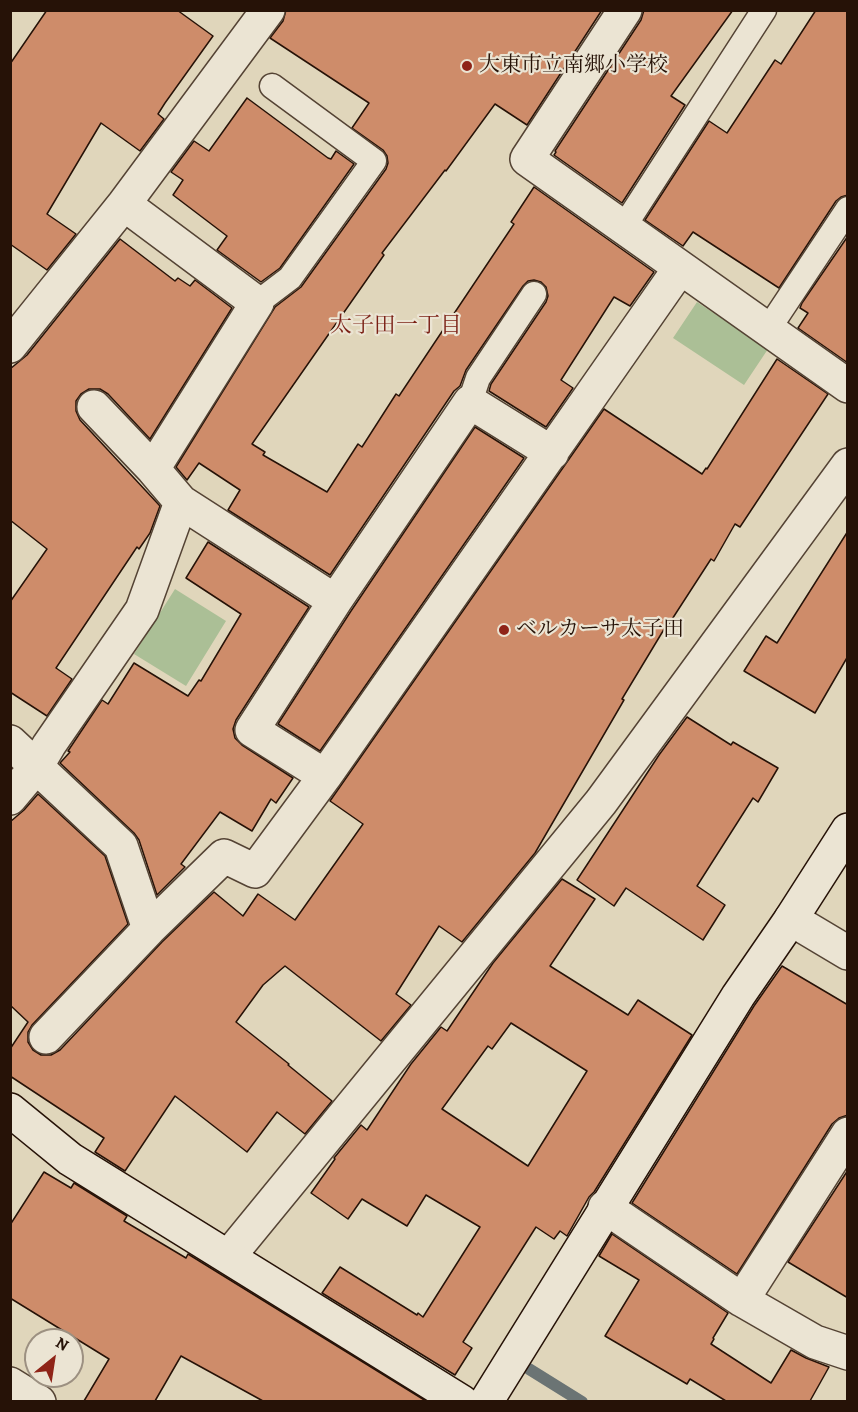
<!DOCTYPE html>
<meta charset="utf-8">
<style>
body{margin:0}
#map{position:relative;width:858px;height:1412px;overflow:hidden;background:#e0d6bb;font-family:Alegreya,serif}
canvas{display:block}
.frame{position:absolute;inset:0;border:12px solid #261207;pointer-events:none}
.north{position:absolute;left:24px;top:1328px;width:60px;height:60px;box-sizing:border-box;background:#ebe4d3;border:2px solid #9c9081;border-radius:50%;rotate:30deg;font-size:16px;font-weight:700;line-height:24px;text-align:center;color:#261207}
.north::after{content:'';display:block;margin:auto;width:21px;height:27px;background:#8f2418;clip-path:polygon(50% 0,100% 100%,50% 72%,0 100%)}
</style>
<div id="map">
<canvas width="858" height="1412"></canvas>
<div class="frame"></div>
<div class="north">N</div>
</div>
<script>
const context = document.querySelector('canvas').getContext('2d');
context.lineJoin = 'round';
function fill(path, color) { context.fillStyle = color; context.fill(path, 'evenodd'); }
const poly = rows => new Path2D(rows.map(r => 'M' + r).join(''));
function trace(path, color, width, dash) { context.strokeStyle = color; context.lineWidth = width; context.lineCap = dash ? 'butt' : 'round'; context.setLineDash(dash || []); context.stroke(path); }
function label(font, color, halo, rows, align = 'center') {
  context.font = font + ' Alegreya,"Noto Serif JP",serif'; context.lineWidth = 4.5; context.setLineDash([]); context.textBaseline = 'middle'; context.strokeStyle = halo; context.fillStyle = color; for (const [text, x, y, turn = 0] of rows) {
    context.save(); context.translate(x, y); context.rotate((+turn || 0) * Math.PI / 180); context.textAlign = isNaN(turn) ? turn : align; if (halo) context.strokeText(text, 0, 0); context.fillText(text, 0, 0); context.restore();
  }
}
fill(poly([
 [697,302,768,349,744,385,673,338],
 [175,589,226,621,186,686,134,654]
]), '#abbf96');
trace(poly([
 [529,1369,582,1402]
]), '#6b7474', 12);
const building = poly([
 [47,10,177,10,213,36,165,103,158,114,164,119,140,151,101,123,47,214,76,234,47,270,10,244,10,64,47,10],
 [286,10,602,10,527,125,495,104,446,171,445,170,382,253,384,255,252,444,265,452,263,455,327,492,358,444,362,447,396,394,399,396,435,342,514,224,511,222,534,187,654,272,630,306,614,297,561,380,573,388,546,427,489,391,491,384,546,302,548,296,546,287,541,282,534,280,528,281,523,286,466,370,460,386,454,391,330,575,228,510,240,490,199,463,187,480,176,467,275,307,301,287,386,169,388,163,387,156,383,150,352,128,369,103,270,38,283,21,286,10],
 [644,10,733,10,671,96,685,105,622,203,554,155,556,152,555,151,641,20,644,10],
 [816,10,848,10,848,195,841,197,836,201,779,288,693,232,683,246,645,220,709,121,727,133,775,60,781,64,816,10],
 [247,98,328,158,331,159,336,151,354,164,280,268,261,282,217,250,227,236,173,195,183,180,171,172,194,141,209,151,247,98],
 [848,236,848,363,798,328,808,313,800,308,802,303,848,236],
 [120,239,175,281,178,278,190,286,195,280,232,308,150,439,108,394,100,389,89,389,81,394,76,401,76,411,80,420,160,506,150,533,139,549,137,547,56,668,72,679,47,716,10,692,10,602,47,549,10,520,10,369,27,355,120,239],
 [777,359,828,394,740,527,735,524,714,561,711,559,667,627,666,626,622,699,624,700,535,853,462,942,439,926,396,994,411,1005,381,1041,285,966,263,985,236,1022,289,1064,288,1065,332,1101,305,1134,277,1112,247,1152,175,1096,125,1171,95,1152,104,1138,10,1076,10,1049,28,1022,10,1005,10,822,24,810,38,794,105,856,128,924,32,1025,28,1032,28,1042,33,1050,41,1055,51,1055,60,1050,162,942,214,892,243,916,258,894,295,920,363,824,330,801,604,409,702,474,706,468,707,469,777,359],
 [475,427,524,458,320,751,278,724,351,611,475,427],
 [848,531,848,656,815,713,744,671,766,636,777,643,848,531],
 [208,542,309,607,236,720,233,729,235,738,242,745,293,778,276,803,271,799,252,831,220,812,181,864,185,867,157,895,139,840,134,833,60,763,70,752,68,751,102,700,108,704,134,663,188,696,199,680,201,681,241,614,186,578,208,542],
 [687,717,731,745,733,742,778,768,758,802,753,798,697,886,725,905,703,940,626,888,614,906,577,880,659,755,687,717],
 [562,879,595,899,550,966,628,1015,638,1000,692,1035,594,1192,589,1197,567,1236,560,1231,554,1239,536,1227,463,1342,472,1348,455,1375,322,1293,340,1267,417,1315,418,1313,423,1317,480,1227,426,1195,407,1226,362,1199,348,1219,311,1193,335,1159,334,1158,361,1125,367,1130,411,1064,441,1027,447,1031,493,963,562,879],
 [511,1023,587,1071,528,1166,442,1109,488,1046,492,1049,511,1023],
 [782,966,848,1005,848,1115,839,1118,832,1124,737,1274,632,1203,754,1006,782,966],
 [848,1170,848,1298,788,1262,848,1170],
 [44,1172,71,1188,74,1183,127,1216,124,1221,186,1258,188,1254,426,1401,263,1401,181,1356,155,1401,84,1401,109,1359,10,1298,10,1225,44,1172],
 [612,1234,728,1313,713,1338,714,1339,711,1344,771,1383,791,1350,806,1358,829,1367,810,1401,726,1401,690,1379,687,1384,605,1336,639,1280,599,1256,612,1234]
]);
fill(building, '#ce8c6a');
trace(building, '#261207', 1.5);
const lane = poly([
 [623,228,764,10],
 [257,303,290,278,374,161,272,86],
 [767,331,848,209],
 [470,402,478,378,534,294]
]);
const street = poly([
 [625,10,527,159,848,386],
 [124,204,257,303,153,469],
 [10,346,124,204,268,10],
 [94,407,153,469,181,502,335,601],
 [10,742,121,846,149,929],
 [325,776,252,730,335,601,470,402,552,453],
 [10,798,36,767,49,745,142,610,181,502],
 [791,919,848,953],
 [46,1037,149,929,224,856,255,871,325,776,680,268],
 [605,1207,742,1300,815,1342,848,1353],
 [229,1256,601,802,848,465],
 [742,1300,848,1134],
 [10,1384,39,1402]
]);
const secondary = poly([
 [10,1110,70,1159,462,1402],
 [486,1402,738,996,791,919,848,830]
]);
trace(lane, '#544334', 27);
trace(street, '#544334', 36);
trace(secondary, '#261207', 36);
trace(lane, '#ebe4d3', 24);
trace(street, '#ebe4d3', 33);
trace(secondary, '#ebe4d3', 33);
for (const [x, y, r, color] of [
 [467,66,6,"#8f2418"],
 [504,630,6,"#8f2418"]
]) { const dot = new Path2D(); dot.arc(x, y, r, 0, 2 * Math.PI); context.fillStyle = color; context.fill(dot); trace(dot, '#ebe4d3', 2); }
label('21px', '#261207', '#ebe4d3', [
 ["大東市立南郷小学校",479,66],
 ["ベルカーサ太子田",516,630]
], 'left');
label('22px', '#7a1f14', '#ebe4d3', [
 ["太子田一丁目",396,327]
]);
</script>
